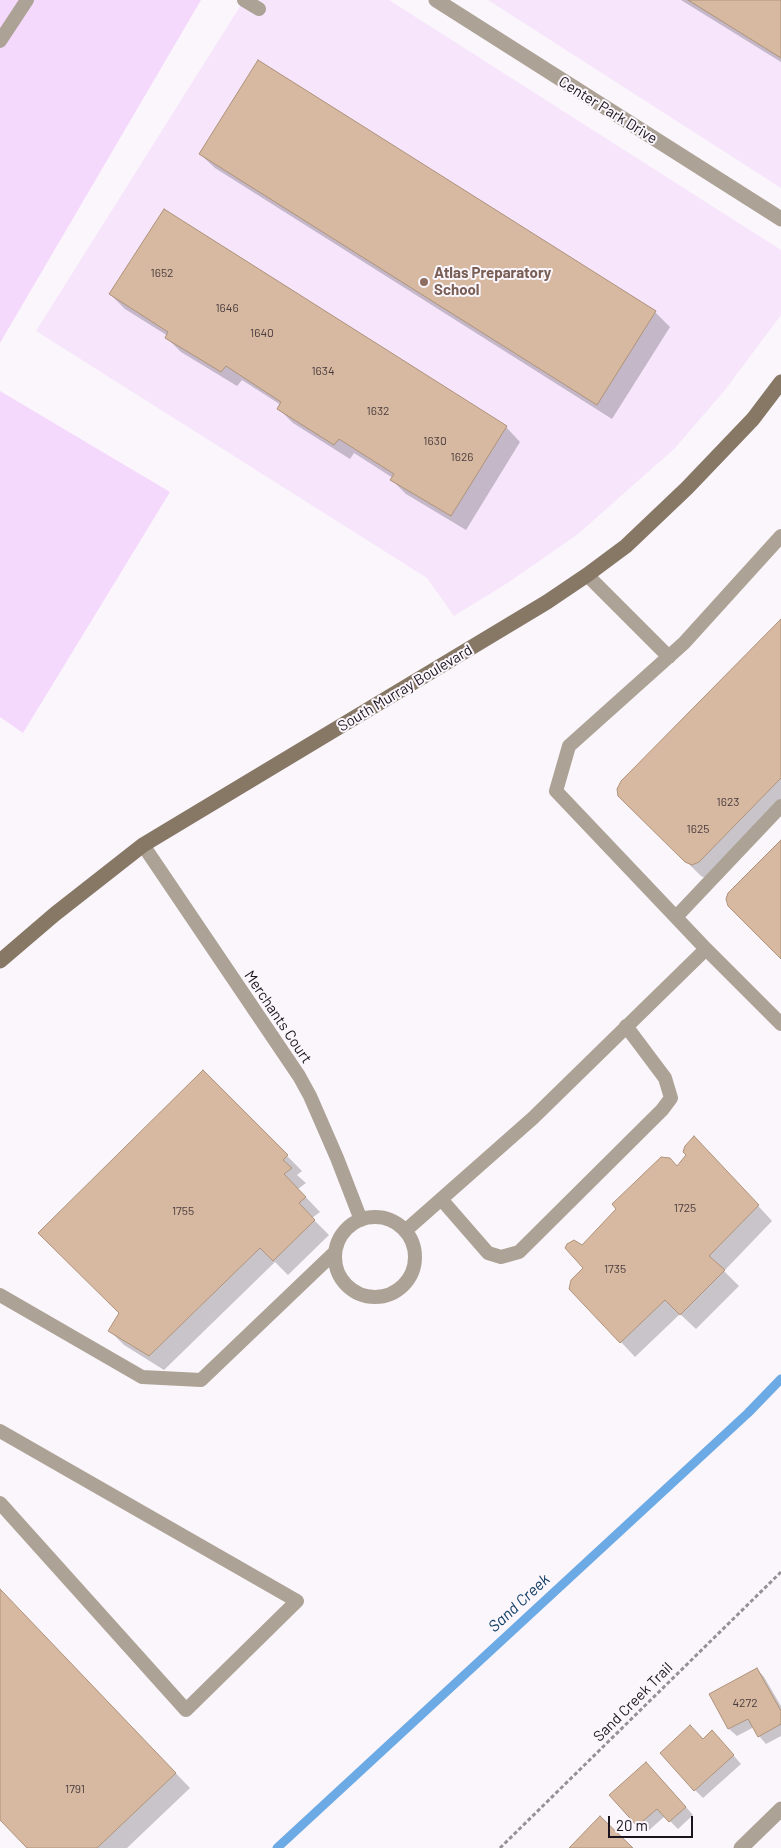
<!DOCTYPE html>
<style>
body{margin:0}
#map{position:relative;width:781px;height:1848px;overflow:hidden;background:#fbf6fc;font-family:Barlow,sans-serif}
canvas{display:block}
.scale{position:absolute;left:608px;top:1816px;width:85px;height:22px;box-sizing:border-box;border:2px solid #1b131d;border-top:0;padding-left:6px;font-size:15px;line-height:18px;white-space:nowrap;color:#1b131d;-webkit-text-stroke:4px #fbf6fc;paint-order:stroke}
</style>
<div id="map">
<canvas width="781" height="1848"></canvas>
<div class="scale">20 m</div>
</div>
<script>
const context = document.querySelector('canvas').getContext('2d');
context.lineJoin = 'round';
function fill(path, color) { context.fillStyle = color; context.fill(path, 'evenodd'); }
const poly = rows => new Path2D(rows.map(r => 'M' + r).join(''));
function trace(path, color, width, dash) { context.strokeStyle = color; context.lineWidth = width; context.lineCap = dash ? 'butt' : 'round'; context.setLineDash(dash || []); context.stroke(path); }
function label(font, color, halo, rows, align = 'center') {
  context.font = font + ' Barlow,sans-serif'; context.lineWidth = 4; context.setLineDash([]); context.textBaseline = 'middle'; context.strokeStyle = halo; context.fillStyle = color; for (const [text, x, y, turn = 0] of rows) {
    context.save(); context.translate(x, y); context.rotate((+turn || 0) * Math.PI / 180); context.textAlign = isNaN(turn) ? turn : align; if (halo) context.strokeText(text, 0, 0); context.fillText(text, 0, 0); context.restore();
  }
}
fill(poly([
 [244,0,389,0,781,250,781,315,725,390,674,449,578,534,509,582,454,616,427,578,36,331],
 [488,0,781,0,781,188]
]), '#f6e5fb');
fill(poly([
 [0,0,201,0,0,343],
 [0,391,170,492,23,733,0,717]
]), '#f5d9fd');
fill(poly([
 [681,0,781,0,781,62],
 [259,62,655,312,670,327,612,419,215,168,200,154],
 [110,294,506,427,520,442,466,530,406,494,392,480,393,478,354,453,350,459,293,423,279,409,281,405,242,380,237,386,181,352,167,338,168,336,125,309],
 [781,621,781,807,707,879,701,876,620,796],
 [203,1071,302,1171,297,1175,306,1183,298,1189,320,1212,312,1218,329,1235,288,1275,275,1262,164,1370,124,1345,110,1331,120,1313],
 [709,1152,772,1221,724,1271,739,1286,696,1329,680,1314,635,1357,621,1342,583,1246,677,1167],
 [0,1590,190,1788,127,1848,29,1848,0,1818],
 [757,1669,764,1677,781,1706,781,1736,766,1744,759,1736,754,1727,737,1736,729,1729,710,1695],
 [720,1740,741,1764,703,1798,695,1790],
 [654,1771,693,1815,678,1829,665,1816,646,1833,638,1825]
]), '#0003');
trace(poly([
 [277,1848,748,1413,781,1379]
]), '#6caae6', 9);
const building = poly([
 [688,0,781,0,781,58,688,0],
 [258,60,656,311,597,405,199,154,258,60],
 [164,209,507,426,451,516,390,480,394,474,339,439,334,445,277,409,281,402,226,366,221,372,165,338,168,332,109,294,164,209],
 [781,619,781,778,699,862,692,865,685,862,618,796,617,789,621,781,781,619],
 [781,840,781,959,728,906,726,899,728,893,781,840],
 [203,1070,288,1155,283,1160,292,1168,284,1174,306,1197,299,1203,315,1220,273,1261,260,1248,149,1356,108,1331,119,1313,38,1233,203,1070],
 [694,1136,759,1205,709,1256,725,1270,680,1315,665,1300,620,1343,569,1289,571,1280,583,1268,565,1248,567,1244,574,1240,582,1245,616,1209,612,1204,661,1157,670,1158,677,1166,686,1155,683,1152,685,1146,694,1136],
 [0,1589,176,1773,97,1848,27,1848,0,1820,0,1589],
 [757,1668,781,1711,781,1724,758,1737,748,1719,728,1729,709,1694,757,1668],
 [690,1725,703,1739,712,1730,734,1755,694,1791,660,1753,690,1725],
 [646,1762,686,1807,669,1822,657,1809,637,1826,609,1795,646,1762],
 [600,1816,633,1848,569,1848,600,1816]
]);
fill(building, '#d6b9a0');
trace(building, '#af937b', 1);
trace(poly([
 [500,1848,781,1572]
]), '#969097', 3, [4, 2.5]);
trace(poly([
 [244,0,259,9],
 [0,41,27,0],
 [781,536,684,643,569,746,556,791,706,949,781,1024],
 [587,575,669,657],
 [143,845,299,1076,310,1096,337,1158,361,1220],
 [676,917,781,806],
 [441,1199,488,1253,501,1257,519,1252,662,1110,671,1098,665,1078,626,1026],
 '335 1257a40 40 0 1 1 80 0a40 40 0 1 1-80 0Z',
 [405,1231,533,1118,706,949],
 [0,1295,142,1377,201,1380,335,1252],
 [0,1431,297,1601,186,1710,0,1503]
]), '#aca295', 14);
trace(poly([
 [436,0,781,219],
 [741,1848,781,1809]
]), '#aca295', 15);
trace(poly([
 [0,961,55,914,143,845,547,602,587,575,626,546,687,488,753,419,781,382]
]), '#877866', 15);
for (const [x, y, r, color] of [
 [424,282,5,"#8d6e63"]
]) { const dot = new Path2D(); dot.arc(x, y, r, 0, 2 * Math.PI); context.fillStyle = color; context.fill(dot); trace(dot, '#fbf6fc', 2); }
label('12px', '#4a3c3e', null, [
 ["1652",162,273],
 ["1646",227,308],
 ["1640",262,333],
 ["1634",323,371],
 ["1632",378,411],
 ["1630",435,441],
 ["1626",462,457],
 ["1623",728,802],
 ["1625",698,829],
 ["1725",685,1208],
 ["1755",183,1211],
 ["1735",615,1269],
 ["4272",745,1703],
 ["1791",75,1789]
]);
label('15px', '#1b131d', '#fbf6fc', [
 ["Center Park Drive",608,110,32],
 ["South Murray Boulevard",405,688,-31],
 ["Merchants Court",278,1017,56],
 ["Sand Creek Trail",633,1702,-45]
]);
label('bold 15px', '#785e54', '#fbf6fc', [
 ["Atlas Preparatory",434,273],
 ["School",434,290]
], 'left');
label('italic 16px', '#113f66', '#fbf6fc', [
 ["Sand Creek",519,1603,-43]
]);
</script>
